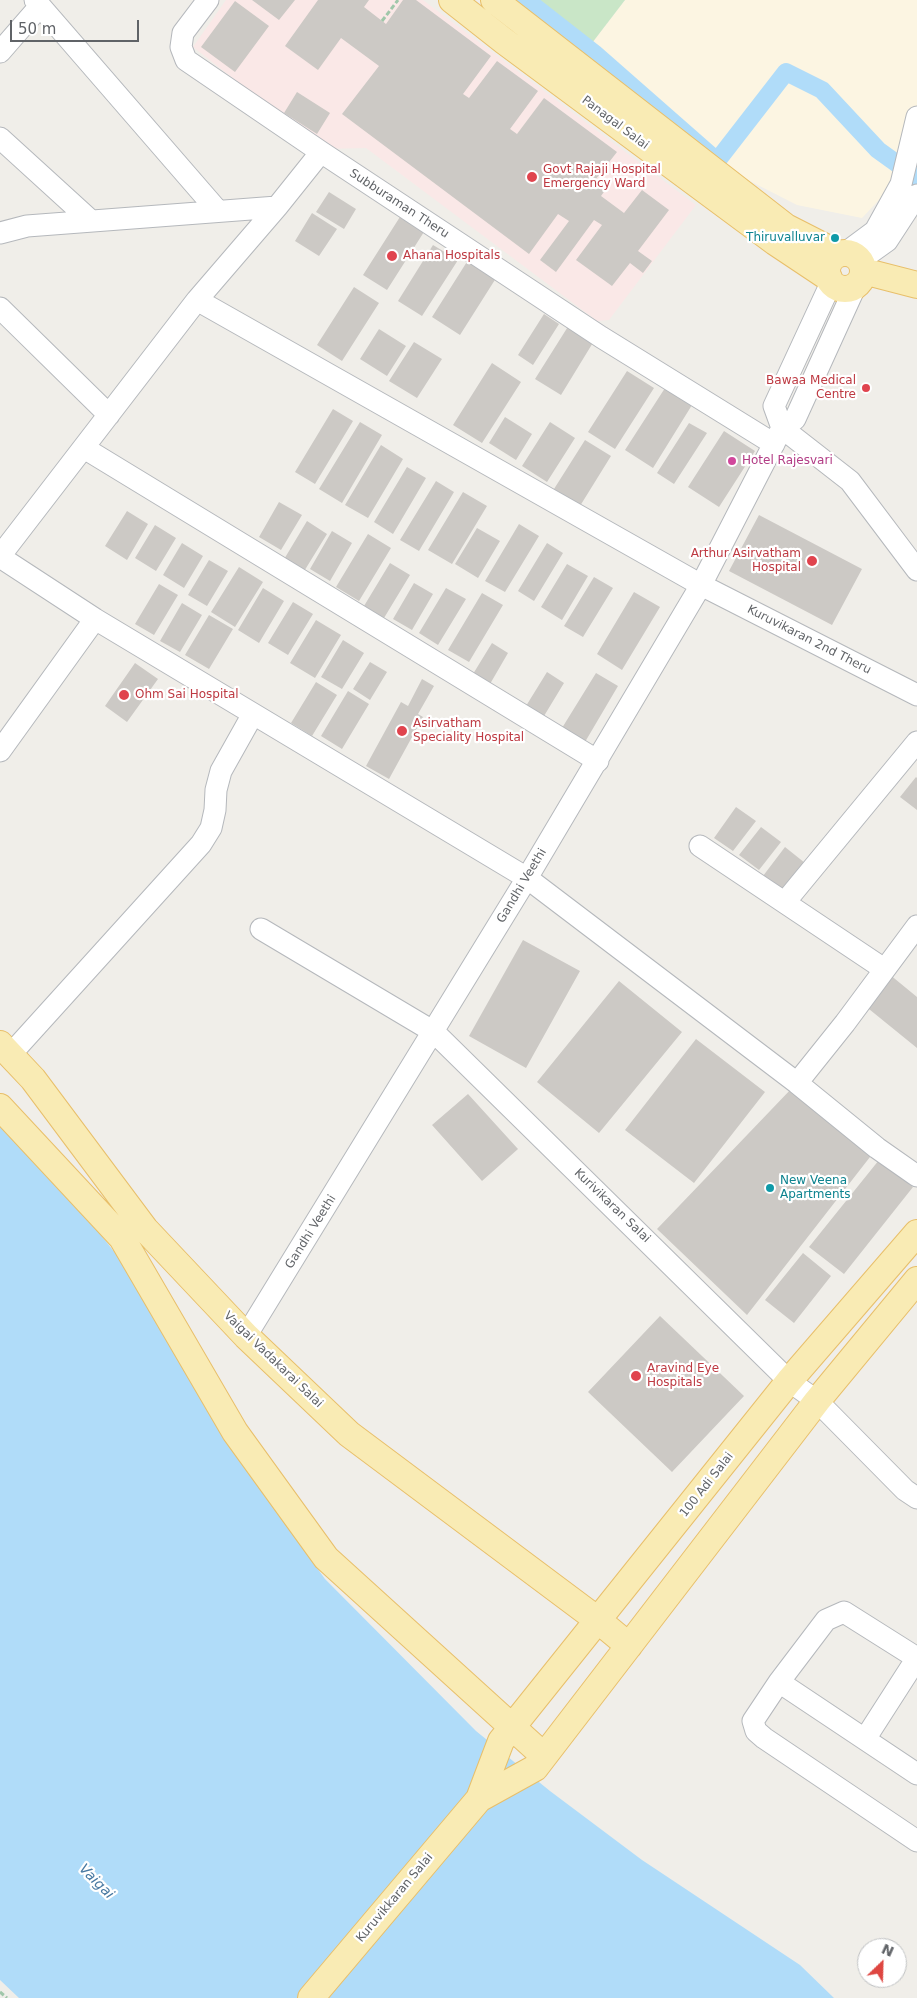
<!DOCTYPE html>
<style>
body{margin:0}
#map{position:relative;width:917px;height:1998px;overflow:hidden;background:#f0eee9;font-family:"DejaVu Sans",sans-serif}
canvas{display:block}
.north{position:absolute;left:857px;top:1938px;width:50px;height:50px;box-sizing:border-box;background:#fff;border:1px solid #bfc1c2;border-radius:50%;rotate:24deg;font-size:14px;font-weight:700;line-height:20px;text-align:center;color:#606367}
.north::after{content:'';display:block;margin:auto;width:18px;height:22px;background:#de4641;clip-path:polygon(50% 0,100% 100%,50% 72%,0 100%)}
.scale{position:absolute;left:10px;top:20px;width:129px;height:22px;box-sizing:border-box;border:2px solid #606367;border-top:0;padding-left:6px;font-size:15px;line-height:18px;white-space:nowrap;color:#606367;-webkit-text-stroke:4px #fff;paint-order:stroke}
</style>
<div id="map">
<canvas width="917" height="1998"></canvas>
<div class="north">N</div>
<div class="scale">50 m</div>
</div>
<script>
const context = document.querySelector('canvas').getContext('2d');
context.lineJoin = 'round';
function fill(path, color) { context.fillStyle = color; context.fill(path, 'evenodd'); }
const poly = rows => new Path2D(rows.map(r => 'M' + r).join(''));
function trace(path, color, width, dash) { context.strokeStyle = color; context.lineWidth = width; context.lineCap = dash ? 'butt' : 'round'; context.setLineDash(dash || []); context.stroke(path); }
function label(font, color, halo, rows, align = 'center') {
  context.font = font + ' "DejaVu Sans",sans-serif'; context.lineWidth = 4.5; context.setLineDash([]); context.textBaseline = 'middle'; context.strokeStyle = halo; context.fillStyle = color; for (const [text, x, y, turn = 0] of rows) {
    context.save(); context.translate(x, y); context.rotate((+turn || 0) * Math.PI / 180); context.textAlign = isNaN(turn) ? turn : align; if (halo) context.strokeText(text, 0, 0); context.fillText(text, 0, 0); context.restore();
  }
}
fill(poly([
 [625,0,917,0,917,105,895,183,862,218,797,205,740,176,592,43]
]), '#fcf5e2');
fill(poly([
 [226,0,423,0,696,205,609,320,597,321,366,148,323,149,193,47]
]), '#fae8e7');
fill(poly([
 [537,0,625,0,592,43]
]), '#c9e6c7');
fill(poly([
 [0,1123,70,1196,131,1273,248,1473,325,1579,476,1731,550,1791,642,1860,800,1965,834,1998,19,1998,0,1980]
]), '#b0dcf9');
trace(poly([
 [526,0,594,53,717,161,786,72,822,90,878,150,917,178]
]), '#b0dcf9', 18);
fill(poly([
 [252,0,295,0,279,20],
 [318,0,369,0,364,7,386,24,403,0,416,0,491,56,463,94,469,98,497,61,538,91,510,129,517,134,544,98,617,152,595,180,606,189,601,196,624,213,642,190,669,210,638,251,652,261,643,273,630,263,612,286,576,260,602,225,594,220,556,272,540,260,569,221,558,214,529,254,342,114,379,66,341,38,318,70,285,46],
 [235,1,269,26,235,72,201,47],
 [297,92,330,113,317,134,284,113],
 [329,192,356,209,344,229,316,212],
 [405,209,429,224,387,290,363,275],
 [312,213,337,229,319,256,295,241],
 [433,245,458,260,422,316,398,301],
 [470,257,498,275,460,335,432,317],
 [354,287,379,303,342,361,317,345],
 [544,314,559,324,533,365,518,355],
 [569,325,594,341,561,395,535,379],
 [379,329,406,346,387,376,360,359],
 [414,342,442,359,417,398,389,381],
 [492,363,521,382,482,443,453,425],
 [627,371,654,388,615,449,588,432],
 [665,388,692,405,653,468,625,450],
 [333,409,353,421,315,484,295,472],
 [505,417,532,434,516,460,489,443],
 [360,422,382,435,342,503,319,489],
 [550,422,575,438,547,482,522,466],
 [689,423,707,433,674,484,657,473],
 [724,431,755,451,719,507,688,487],
 [585,440,611,456,580,506,554,489],
 [381,445,403,459,368,518,345,505],
 [407,467,426,478,393,534,374,522],
 [436,481,454,492,419,551,400,540],
 [463,492,487,506,452,564,428,550],
 [279,502,302,515,281,550,259,537],
 [127,511,148,524,127,560,105,546],
 [759,515,862,569,832,625,729,571],
 [307,521,327,534,303,573,283,561],
 [519,524,539,536,505,592,485,581],
 [155,525,176,538,156,571,135,558],
 [477,528,500,541,478,578,455,564],
 [332,531,352,543,330,581,310,569],
 [368,534,391,548,359,601,336,587],
 [182,543,203,556,184,588,163,575],
 [547,543,563,553,534,601,518,591],
 [209,560,228,571,207,606,188,595],
 [390,563,410,575,384,618,364,606],
 [567,564,588,576,562,620,541,607],
 [239,567,263,582,235,627,211,612],
 [594,577,613,588,583,637,564,626],
 [414,583,433,594,412,630,393,619],
 [159,584,178,595,154,635,135,624],
 [263,588,284,601,259,643,238,630],
 [446,588,466,599,438,645,419,633],
 [634,592,660,607,622,670,597,654],
 [482,593,503,605,469,662,448,650],
 [293,602,313,614,288,655,268,643],
 [182,603,202,615,180,652,160,641],
 [209,615,233,629,209,669,185,655],
 [316,620,341,635,315,678,290,663],
 [343,640,364,653,342,689,321,677],
 [492,643,508,653,490,684,473,674],
 [370,662,387,672,370,700,353,689],
 [135,663,158,679,127,722,105,706],
 [547,672,564,683,544,716,526,706],
 [596,673,618,686,585,742,562,728],
 [422,679,434,686,418,714,423,717,389,779,366,766,401,702,408,706],
 [316,682,337,695,312,736,291,723],
 [348,691,369,704,342,749,321,736],
 [916,777,917,778,917,810,900,797],
 [736,807,756,821,733,851,714,838],
 [761,827,781,842,759,870,739,855],
 [785,847,810,867,788,896,763,876],
 [523,940,580,971,526,1068,469,1036],
 [889,974,917,997,917,1048,864,1005],
 [619,981,682,1032,599,1133,537,1082],
 [696,1039,765,1092,694,1183,625,1130],
 [793,1087,877,1148,747,1315,657,1229],
 [468,1094,518,1149,482,1181,432,1125],
 [879,1160,913,1187,844,1274,809,1247],
 [803,1253,831,1276,794,1323,765,1300],
 [660,1316,744,1396,672,1472,588,1392]
]), '#ccc9c5');
const minor = poly([
 [35,0,217,210],
 [208,0,183,33,181,47,186,60,321,152,601,337,774,444],
 [0,52,40,6],
 [0,138,90,220],
 [0,233,27,226,277,207],
 [844,254,875,231,901,184,917,117],
 [859,261,887,241,917,195],
 [197,300,701,585,917,695],
 [0,308,109,415],
 [782,428,850,481,917,570],
 [782,428,774,406,831,283],
 [84,448,598,761],
 [0,556,197,300,277,207,321,152],
 [0,557,95,619,527,878,797,1083,877,1148,917,1176],
 [0,751,95,619],
 [700,846,884,969],
 [785,902,917,742],
 [261,929,434,1032,789,1381,817,1401,905,1490,917,1498],
 [10,1055,201,844,211,828,215,810,216,790,221,771,253,714],
 [797,1083,845,1023,917,926],
 [246,1336,527,878,701,585,782,428,795,419,856,285],
 [917,1658,844,1612,826,1620,779,1682,753,1721,756,1731,764,1738,917,1841],
 [779,1682,917,1774],
 [865,1739,917,1658]
]);
const major = poly([
 [452,0,504,41,775,242,829,278],
 [494,0,786,227,839,254],
 '827 271a18 18 0 1 1 36 0a18 18 0 1 1-36 0Z',
 [863,271,917,285],
 [0,1044,33,1079,145,1229,246,1336,349,1434,599,1621,629,1646],
 [0,1107,122,1238,235,1432,326,1558,544,1756],
 [479,1799,535,1768,817,1401,917,1280],
 [311,1998,479,1799,501,1741,789,1381,917,1233]
]);
trace(minor, '#b5b8bc', 23);
trace(major, '#e8bf6a', 28);
trace(poly([
 [382,21,398,0],
 [0,1992,7,1998]
]), '#a0c7aa', 3, [5, 2.5]);
trace(minor, '#fff', 21);
trace(major, '#f9ebb4', 26);
for (const [x, y, r, color] of [
 [532,177,6,"#e0444e"],
 [835,238,5,"#0f9aa8"],
 [392,256,6,"#e0444e"],
 [866,388,5,"#e0444e"],
 [732,461,5,"#d1479c"],
 [812,561,6,"#e0444e"],
 [124,695,6,"#e0444e"],
 [402,731,6,"#e0444e"],
 [770,1188,5,"#0f9aa8"],
 [636,1376,6,"#e0444e"]
]) { const dot = new Path2D(); dot.arc(x, y, r, 0, 2 * Math.PI); context.fillStyle = color; context.fill(dot); trace(dot, '#fff', 2); }
label('12px', '#606367', '#fff', [
 ["Panagal Salai",615,123,37],
 ["Subburaman Theru",399,204,33],
 ["Kuruvikaran 2nd Theru",809,640,27],
 ["Gandhi Veethi",522,886,-59],
 ["Kurivikaran Salai",612,1206,44],
 ["Gandhi Veethi",311,1232,-58],
 ["Vaigai Vadakarai Salai",273,1360,44],
 ["100 Adi Salai",707,1485,-52],
 ["Kuruvikkaran Salai",395,1898,-50]
]);
label('12px', '#be3a42', '#fff', [
 ["Govt Rajaji Hospital",543,170],
 ["Emergency Ward",543,184],
 ["Ahana Hospitals",403,256],
 ["Bawaa Medical",856,381,"right"],
 ["Centre",856,395,"right"],
 ["Arthur Asirvatham",801,554,"right"],
 ["Hospital",801,568,"right"],
 ["Ohm Sai Hospital",135,695],
 ["Asirvatham",413,724],
 ["Speciality Hospital",413,738],
 ["Aravind Eye",647,1369],
 ["Hospitals",647,1383]
], 'left');
label('12px', '#0d838f', '#fff', [
 ["Thiruvalluvar",825,238],
 ["New Veena",780,1181,"left"],
 ["Apartments",780,1195,"left"]
], 'right');
label('12px', '#b23c85', '#fff', [
 ["Hotel Rajesvari",742,461]
], 'left');
label('italic 14px', '#4879a2', '#fff', [
 ["Vaigai",96,1882,45]
]);
</script>
